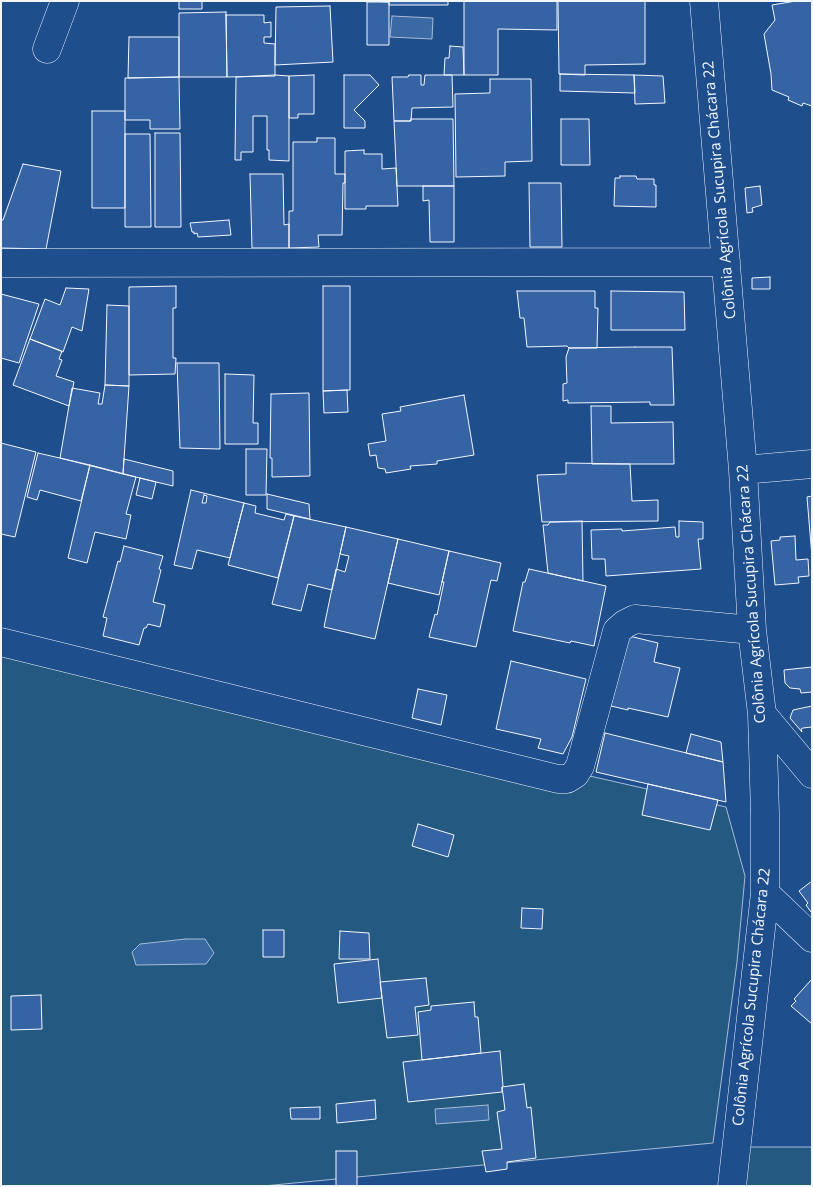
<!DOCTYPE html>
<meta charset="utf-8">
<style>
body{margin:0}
#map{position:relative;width:813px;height:1187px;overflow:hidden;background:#1f4e8c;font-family:"Open Sans",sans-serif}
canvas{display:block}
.frame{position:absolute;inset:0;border:2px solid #f2f6ff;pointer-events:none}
</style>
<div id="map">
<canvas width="813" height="1187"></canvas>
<div class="frame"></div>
</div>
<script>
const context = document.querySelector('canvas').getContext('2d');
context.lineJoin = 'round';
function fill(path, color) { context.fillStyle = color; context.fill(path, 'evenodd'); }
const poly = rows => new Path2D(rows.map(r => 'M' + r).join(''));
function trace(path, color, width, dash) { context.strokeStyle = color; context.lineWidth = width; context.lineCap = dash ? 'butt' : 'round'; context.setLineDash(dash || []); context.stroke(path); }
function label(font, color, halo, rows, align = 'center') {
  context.font = font + ' "Open Sans",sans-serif'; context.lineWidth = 4; context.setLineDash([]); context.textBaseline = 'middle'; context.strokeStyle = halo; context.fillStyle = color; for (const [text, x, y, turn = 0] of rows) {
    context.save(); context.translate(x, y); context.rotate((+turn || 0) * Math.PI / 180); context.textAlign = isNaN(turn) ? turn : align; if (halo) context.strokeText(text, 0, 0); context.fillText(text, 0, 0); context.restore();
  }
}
const green = poly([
 [1,642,726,807,745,876,737,962,713,1143,263,1186,1,1186,1,642],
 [747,1147,812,1147,812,1186,741,1186,747,1147]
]);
fill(green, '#245a82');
trace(green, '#a8bbd7', 1);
const water = poly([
 [392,16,433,18,432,39,390,37,392,16],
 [186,939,205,939,214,953,206,964,136,965,132,952,140,944,186,939],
 [488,1105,489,1120,436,1124,435,1109,488,1105]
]);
fill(water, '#3b69a3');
trace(water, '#a8bbd7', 1);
const building = poly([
 [179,1,202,1,202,9,179,9,179,1],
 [367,1,448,1,448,5,389,5,389,2,367,1],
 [464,1,557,1,557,30,498,29,498,75,464,75,464,1],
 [558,1,645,1,645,64,585,65,585,75,559,74,558,1],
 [796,1,812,1,812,106,803,103,802,106,788,100,789,97,772,90,771,74,764,34,775,20,772,5,796,1],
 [367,2,389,2,389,45,367,45,367,2],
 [330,6,333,62,275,65,276,7,330,6],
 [226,12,227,77,179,77,179,13,226,12],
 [226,15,264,15,264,23,271,22,271,37,264,37,264,43,275,44,275,76,227,77,226,15],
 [129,37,179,37,179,77,128,78,129,37],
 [450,46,463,47,464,75,444,75,445,58,449,58,450,46],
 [560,74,634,75,635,93,560,91,560,74],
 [275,75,289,76,289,161,269,160,269,150,267,150,267,116,253,116,253,152,241,152,241,160,235,160,236,77,275,75],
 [314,75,314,114,298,114,298,118,289,118,289,76,314,75],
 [344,75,370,75,379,85,354,110,365,121,365,128,344,128,344,75],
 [409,75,421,75,421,85,424,85,425,75,452,75,453,107,412,108,411,121,394,121,392,77,408,77,409,75],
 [634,75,663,76,665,103,635,104,634,75],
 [179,77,180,129,150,129,150,120,125,120,125,78,179,77],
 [490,79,531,79,532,161,505,162,505,176,456,177,455,94,490,93,490,79],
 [92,111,125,111,125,208,92,208,92,111],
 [411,119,453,119,454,186,397,186,394,121,411,121,411,119],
 [561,119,589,119,590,165,561,165,561,119],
 [155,133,180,133,181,227,155,227,155,133],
 [125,134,150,134,151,227,125,227,125,134],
 [317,138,335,138,335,174,345,174,345,183,343,183,342,235,318,235,319,247,289,248,289,211,293,211,293,142,317,142,317,138],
 [364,150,364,154,382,154,382,169,396,168,398,206,366,206,366,209,345,209,345,151,364,150],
 [23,164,61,171,46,249,1,248,1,220,3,220,23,164],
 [250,174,283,174,284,225,289,224,289,248,252,248,250,174],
 [620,176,636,176,637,179,654,179,654,185,656,185,656,207,614,206,615,178,620,178,620,176],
 [529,183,561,183,562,247,530,247,529,183],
 [423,186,454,186,454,242,430,242,429,200,423,201,423,186],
 [760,186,762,205,752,208,753,212,747,213,745,188,760,186],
 [229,220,231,235,198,237,197,233,194,234,194,232,192,232,190,223,229,220],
 [770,277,770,289,752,289,752,278,770,277],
 [176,286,176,308,173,308,173,358,176,358,175,374,129,375,129,287,176,286],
 [323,286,350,286,350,390,323,391,323,286],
 [66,288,89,289,82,331,72,327,63,352,30,339,45,299,60,305,66,288],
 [517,291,595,291,595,308,598,308,597,348,569,348,567,346,527,347,524,318,520,318,517,291],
 [611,291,684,292,685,330,611,330,611,291],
 [1,294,39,304,19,363,1,358,1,294],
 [107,305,129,306,129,386,105,385,107,305],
 [30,339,62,351,59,359,62,360,56,376,74,382,69,406,13,385,30,339],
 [635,347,672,347,674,405,650,405,650,402,568,403,568,400,563,401,563,384,567,383,566,357,569,348,635,347],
 [177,363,219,363,220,449,180,448,177,363],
 [225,374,254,375,253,423,258,423,258,444,225,444,225,374],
 [105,385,129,386,123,474,60,458,72,388,100,393,98,404,102,404,105,385],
 [347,390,348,412,324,413,323,391,347,390],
 [271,394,309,393,310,476,272,477,272,458,270,458,271,394],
 [464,395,474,455,437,461,437,464,410,466,411,469,386,473,385,469,378,468,376,455,370,456,368,444,386,441,382,414,401,411,400,407,464,395],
 [591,406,611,406,611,423,673,422,674,464,592,464,591,406],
 [1,443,36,452,15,537,1,534,1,443],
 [246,449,267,449,266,495,246,495,246,449],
 [38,453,90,465,81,501,40,490,37,500,27,497,38,453],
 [124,459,173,471,173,486,123,474,124,459],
 [566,463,630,464,632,501,658,500,658,521,542,522,537,475,566,474,566,463],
 [90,465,136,477,126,514,131,515,126,539,95,532,87,563,68,558,90,465],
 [140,478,156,482,152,499,136,495,140,478],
 [191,490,244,503,230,558,197,550,192,569,174,565,191,490],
 [204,495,207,496,206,503,202,503,204,495],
 [267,494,309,504,310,519,267,509,267,494],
 [812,496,812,557,807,497,812,496],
 [244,503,256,506,255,513,284,520,286,514,294,516,278,578,228,565,244,503],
 [294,516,346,527,332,590,308,584,301,611,272,604,294,516],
 [582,521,583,581,548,573,543,525,548,525,550,522,582,521],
 [679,521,703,522,703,539,698,539,701,569,606,576,605,559,592,559,591,530,622,529,622,531,675,527,676,537,679,537,679,521],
 [346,527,398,539,375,639,324,627,336,569,345,572,349,556,340,554,346,527],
 [795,536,796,560,808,559,809,576,798,577,799,583,775,585,771,541,780,540,780,537,795,536],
 [398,539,449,551,439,595,388,583,398,539],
 [124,546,163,556,159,569,161,570,153,602,165,605,160,627,148,624,146,628,144,628,139,645,103,636,107,618,103,617,118,561,120,562,124,546],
 [449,551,501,563,497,581,491,580,476,647,429,637,435,614,437,615,444,582,442,582,449,551],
 [529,569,606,586,594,646,571,641,570,643,513,631,523,582,525,582,529,569],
 [625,635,658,643,654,662,680,668,668,717,628,708,628,710,611,706,625,635],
 [511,661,586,679,572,737,563,754,538,748,541,739,496,729,511,661],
 [812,667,812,692,801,693,800,689,790,688,785,683,784,670,812,667],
 [418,689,447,695,441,725,412,718,418,689],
 [812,706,812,727,803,728,801,729,802,732,790,718,793,710,812,706],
 [605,733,723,762,726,802,596,772,605,733],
 [691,734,721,742,723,762,686,753,691,734],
 [648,784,718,800,710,830,642,815,648,784],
 [418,824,454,835,448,857,412,846,418,824],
 [812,881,812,911,811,912,806,905,808,903,799,891,812,881],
 [522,908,543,909,542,929,521,928,522,908],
 [263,930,284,930,284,957,263,957,263,930],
 [340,931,369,933,370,959,339,959,340,931],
 [378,959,382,998,338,1003,334,964,378,959],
 [426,978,429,1005,415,1007,418,1035,387,1038,380,982,426,978],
 [812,979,812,1024,791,1006,796,1001,794,999,812,979],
 [41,995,42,1029,11,1030,11,996,41,995],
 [474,1002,475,1017,478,1017,481,1053,422,1060,418,1012,431,1010,431,1006,474,1002],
 [500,1051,503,1086,502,1087,502,1092,408,1102,403,1062,500,1051],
 [524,1084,527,1108,531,1107,536,1158,507,1162,507,1169,486,1172,482,1151,502,1149,497,1112,505,1110,502,1087,524,1084],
 [375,1100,376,1119,337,1123,336,1104,375,1100],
 [320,1107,320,1119,291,1119,290,1108,320,1107],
 [336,1151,357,1151,357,1186,336,1186,336,1151]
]);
fill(building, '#3563a3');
trace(building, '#f2f6ff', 1);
const minor = poly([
 [704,1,743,470,752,630,762,714,765,814,765,893,732,1186],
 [47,49,65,1],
 [1,263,726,262],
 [743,470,812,464],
 [1,642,558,779,567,779,575,774,580,766,617,631,625,624,635,619,752,630],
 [762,714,812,774],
 [765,893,812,938]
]);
trace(minor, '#f2f6ff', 29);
trace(minor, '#1f4e8c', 28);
label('15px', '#f2f6ff', '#1f4e8c', [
 ["Colônia Agrícola Sucupira Chácara 22",720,190,-95],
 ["Colônia Agrícola Sucupira Chácara 22",752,594,-94],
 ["Colônia Agrícola Sucupira Chácara 22",752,997,-84]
]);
</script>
